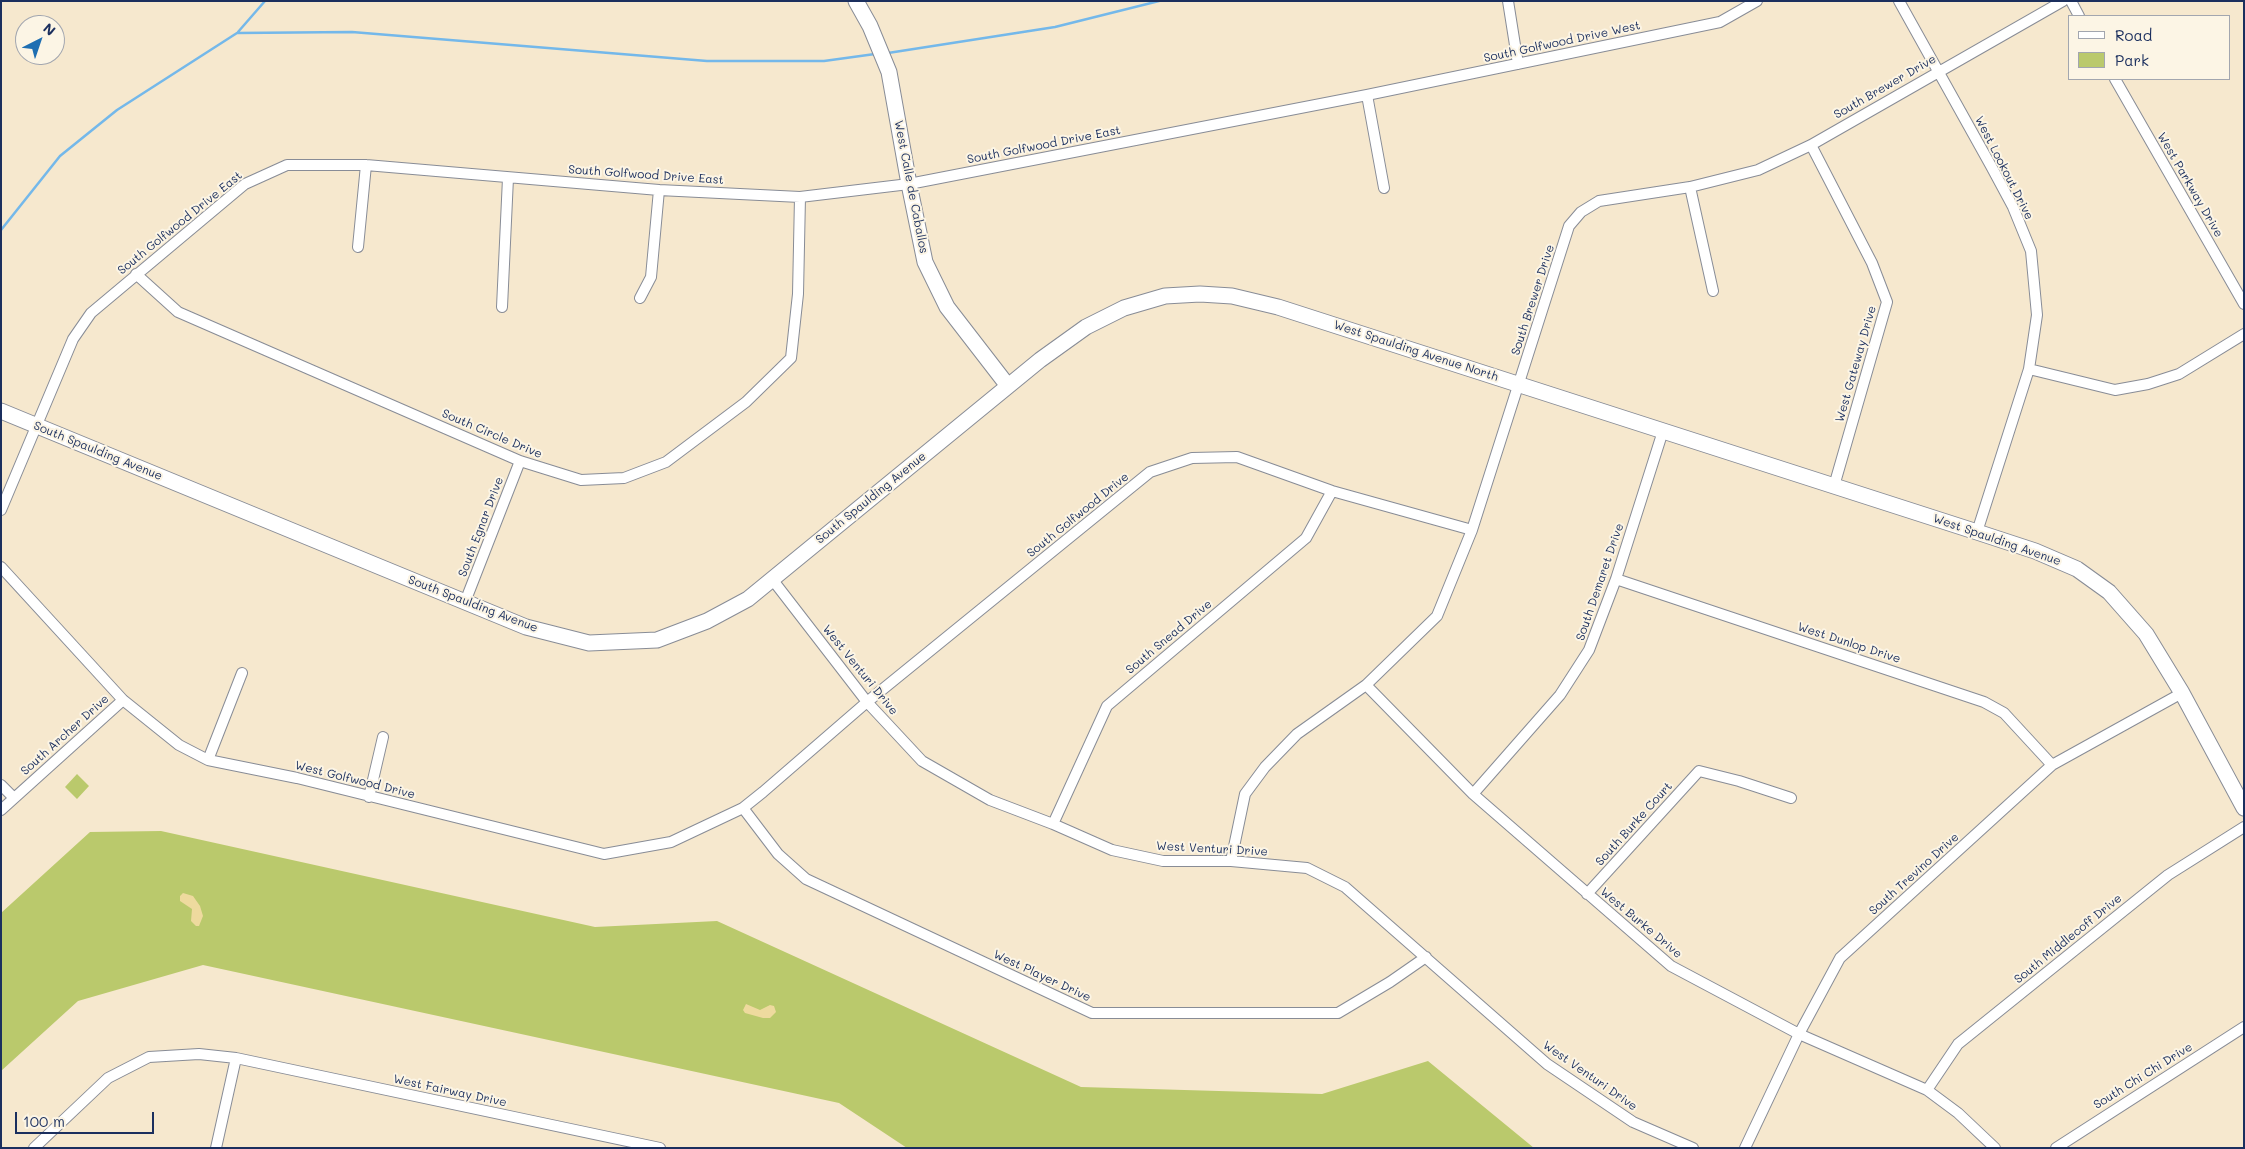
<!DOCTYPE html>
<style>
body{margin:0}
#map{position:relative;width:2245px;height:1149px;overflow:hidden;background:#f6e8ce;font-family:Mali,sans-serif}
canvas{display:block}
.frame{position:absolute;inset:0;border:2px solid #1b2f5e;pointer-events:none}
.legend{position:absolute;left:2068px;top:15px;width:162px;height:65px;box-sizing:border-box;background:#fcf5e5;border:1px solid #a2a6af;margin:0;padding:6px 9px;list-style:none;font-size:15px;color:#1b2f5e}
.legend li{display:flex;align-items:center;gap:10px;height:25px}
.legend b{width:25px;border:1px solid #a2a6af}
.north{position:absolute;left:15px;top:15px;width:50px;height:50px;box-sizing:border-box;background:#fcf5e5;border:1px solid #a2a6af;border-radius:50%;rotate:41deg;font-size:14px;font-weight:700;line-height:20px;text-align:center;color:#1b2f5e}
.north::after{content:'';display:block;margin:auto;width:18px;height:22px;background:#1f6fb2;clip-path:polygon(50% 0,100% 100%,50% 72%,0 100%)}
.scale{position:absolute;left:15px;top:1112px;width:139px;height:22px;box-sizing:border-box;border:2px solid #1b2f5e;border-top:0;padding-left:6px;font-size:15px;line-height:18px;white-space:nowrap;color:#1b2f5e;-webkit-text-stroke:4px #fcf5e5;paint-order:stroke}
</style>
<div id="map">
<canvas width="2245" height="1149"></canvas>
<div class="frame"></div>
<ul class="legend">
<li><b style="height:6px;background:#fff"></b>Road</li>
<li><b style="height:14px;background:#bac96c"></b>Park</li>
</ul>
<div class="north">N</div>
<div class="scale">100 m</div>
</div>
<script>
const context = document.querySelector('canvas').getContext('2d');
context.lineJoin = 'round';
function fill(path, color) { context.fillStyle = color; context.fill(path, 'evenodd'); }
const poly = rows => new Path2D(rows.map(r => 'M' + r).join(''));
function trace(path, color, width, dash) { context.strokeStyle = color; context.lineWidth = width; context.lineCap = dash ? 'butt' : 'round'; context.setLineDash(dash || []); context.stroke(path); }
function label(font, color, halo, rows, align = 'center') {
  context.font = font + ' Mali,sans-serif'; context.lineWidth = 4; context.setLineDash([]); context.textBaseline = 'middle'; context.strokeStyle = halo; context.fillStyle = color; for (const [text, x, y, turn = 0] of rows) {
    context.save(); context.translate(x, y); context.rotate((+turn || 0) * Math.PI / 180); context.textAlign = isNaN(turn) ? turn : align; if (halo) context.strokeText(text, 0, 0); context.fillText(text, 0, 0); context.restore();
  }
}
fill(poly([
 [77,774,89,786,77,799,65,787],
 [161,831,595,927,717,921,1081,1087,1322,1094,1428,1061,1534,1148,907,1148,839,1103,203,965,78,1001,1,1071,1,913,90,832]
]), '#bac96c');
fill(poly([
 [183,893,193,896,200,906,203,916,199,926,196,926,191,921,192,909,180,901,180,896],
 [746,1004,760,1010,770,1005,774,1006,776,1012,770,1018,763,1018,745,1013,743,1010]
]), '#eeda9e');
trace(poly([
 [238,32,265,1],
 [888,53,1055,27,1159,1],
 [1,230,60,156,117,110,237,33,352,32,707,61,824,61,875,54]
]), '#74b8ea', 2.5);
const street = poly([
 [1508,1,1518,64],
 [1899,1,1991,166,2013,207,2031,251,2037,315,2029,369,1977,532],
 [2071,1,2079,16],
 [2115,79,2244,304],
 [1367,95,1384,188],
 [1811,145,1872,263,1887,302,1834,486],
 [1690,187,1713,291],
 [358,247,366,165],
 [136,274,178,312,520,461,581,480,624,478,666,462,746,402,791,358,798,294,800,197],
 [640,298,651,277,659,190],
 [502,307,508,178],
 [2029,369,2115,390,2148,384,2179,374,2244,334],
 [1,510,73,339,91,313,245,184,287,165,366,165,659,190,800,197,909,184,1367,95,1720,22,1757,1],
 [1,567,123,700,179,745,208,760,297,778,604,854,671,842,743,808,763,792,867,702,1150,472,1192,458,1237,457,1332,491,1472,530],
 [772,579,867,702,922,761,990,800,1053,824,1112,850,1163,861,1231,861,1307,868,1345,887,1547,1064,1633,1122,1693,1148],
 [1616,579,1984,702,2004,713,2052,765],
 [465,602,520,461],
 [1366,685,1473,794,1671,966,1799,1034,1927,1090,1958,1113,1995,1148],
 [208,760,242,673],
 [1,785,14,798],
 [1473,794,1560,695,1589,650,1616,579,1663,431],
 [369,797,383,737],
 [743,808,778,854,806,879,1092,1013,1338,1013,1390,982,1426,957],
 [1,810,123,700],
 [1053,824,1107,706,1306,538,1332,491],
 [1231,861,1245,794,1265,767,1297,734,1366,685,1437,616,1472,530,1569,226,1581,212,1599,201,1690,187,1758,170,1811,145,2063,1],
 [1587,894,1699,771,1739,781,1791,798],
 [1927,1090,1958,1044,2168,875,2244,827],
 [34,1148,108,1078,149,1057,199,1054,236,1058,660,1148],
 [216,1148,236,1058],
 [1745,1148,1799,1034,1840,958,2052,765,2182,693],
 [2056,1148,2244,1027]
]);
const secondary = poly([
 [856,1,870,26,889,72,909,184,925,262,947,307,1008,386],
 [1,411,526,627,589,643,657,640,707,621,748,599,1040,360,1086,327,1124,308,1165,296,1200,294,1232,296,1278,307,1977,532,2035,551,2077,569,2109,592,2146,634,2182,693,2244,808]
]);
trace(street, '#888c96', 12);
trace(secondary, '#888c96', 17);
trace(street, '#fff', 10);
trace(secondary, '#fff', 15);
label('12px', '#1b2f5e', '#fcf5e5', [
 ["South Golfwood Drive West",1562,42,-12],
 ["South Brewer Drive",1885,87,-30],
 ["South Golfwood Drive East",1044,145,-11],
 ["West Lookout Drive",2004,168,63],
 ["South Golfwood Drive East",646,175,4],
 ["West Parkway Drive",2190,185,60],
 ["West Calle de Caballos",911,187,79],
 ["South Golfwood Drive East",180,223,-39],
 ["South Brewer Drive",1533,300,-72],
 ["West Spaulding Avenue North",1416,351,18],
 ["West Gateway Drive",1856,364,-74],
 ["South Circle Drive",492,434,23],
 ["South Spaulding Avenue",98,451,22],
 ["South Spaulding Avenue",871,498,-39],
 ["South Golfwood Drive",1078,515,-39],
 ["South Egnar Drive",481,527,-69],
 ["West Spaulding Avenue",1997,540,19],
 ["South Demaret Drive",1600,582,-71],
 ["South Spaulding Avenue",473,604,21],
 ["South Snead Drive",1169,637,-40],
 ["West Dunlop Drive",1849,643,18],
 ["West Venturi Drive",860,670,51],
 ["South Archer Drive",65,735,-42],
 ["West Golfwood Drive",355,780,14],
 ["South Burke Court",1634,824,-48],
 ["West Venturi Drive",1212,849,3],
 ["South Trevino Drive",1914,874,-42],
 ["West Burke Drive",1641,923,40],
 ["South Middlecoff Drive",2068,939,-39],
 ["West Player Drive",1042,976,25],
 ["West Venturi Drive",1590,1076,35],
 ["South Chi Chi Drive",2143,1076,-32],
 ["West Fairway Drive",450,1091,12]
]);
</script>
